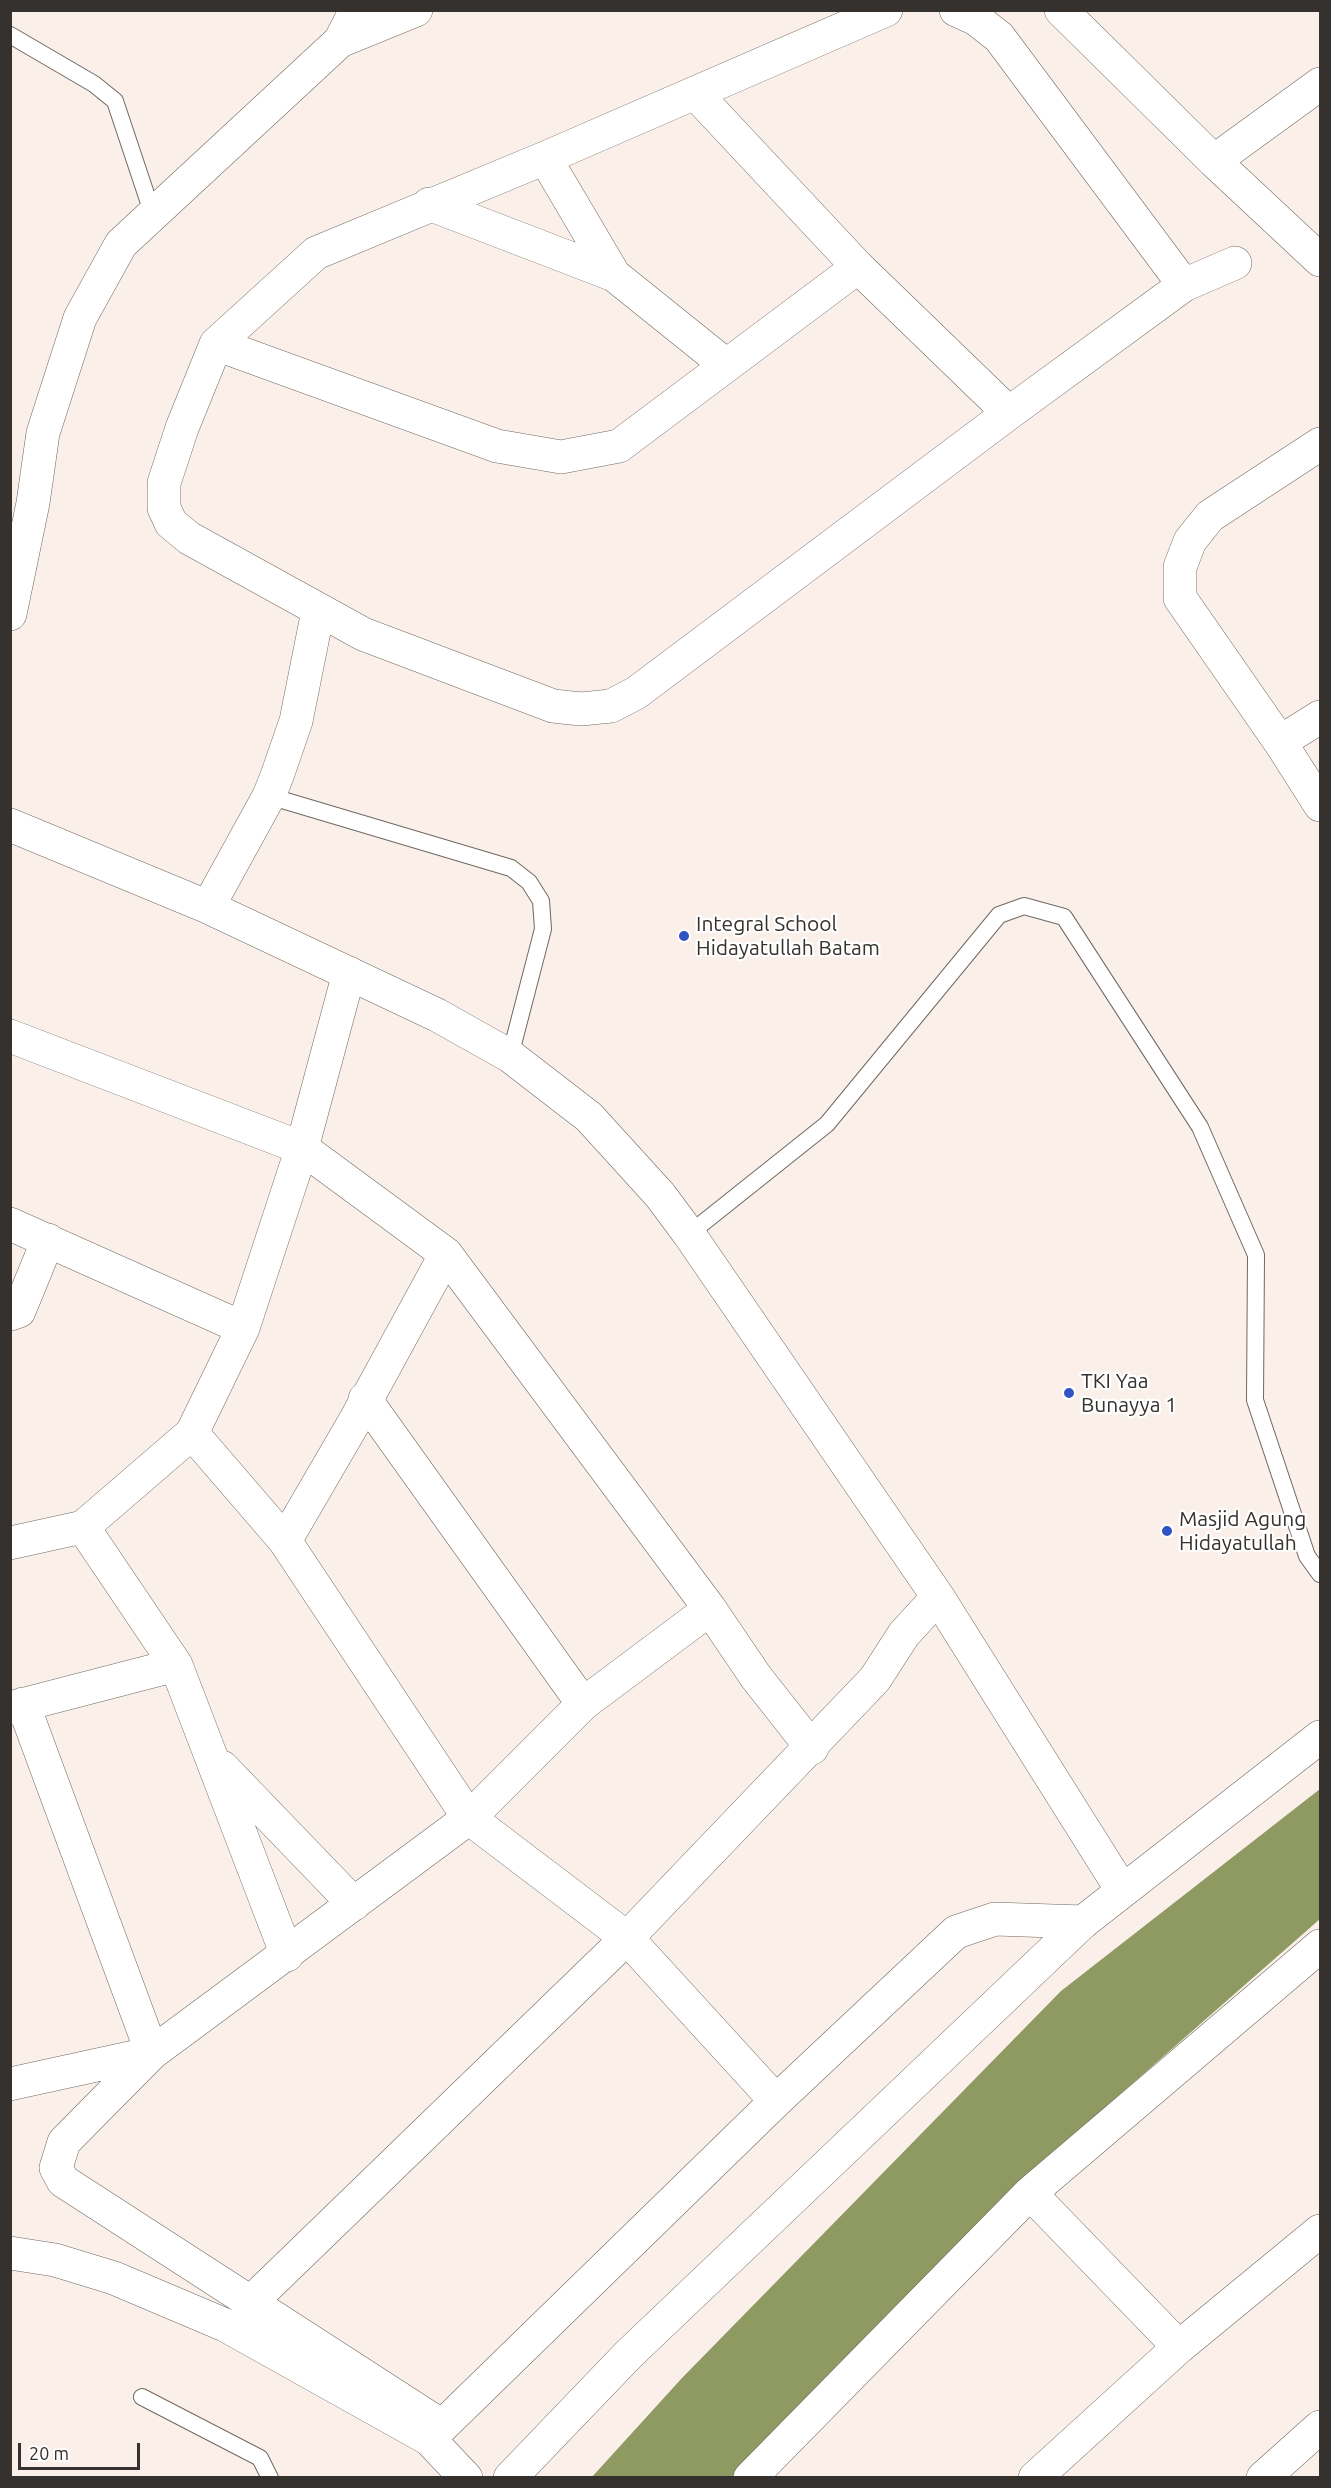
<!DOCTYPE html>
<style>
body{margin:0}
#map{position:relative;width:1331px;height:2488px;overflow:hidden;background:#faf0e9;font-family:Ubuntu,sans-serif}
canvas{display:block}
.frame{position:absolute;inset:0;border:12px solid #34312e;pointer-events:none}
.scale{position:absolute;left:18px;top:2443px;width:122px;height:27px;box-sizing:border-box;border:3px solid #34312e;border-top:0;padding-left:8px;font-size:18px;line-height:21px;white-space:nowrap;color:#34312e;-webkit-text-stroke:4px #fff;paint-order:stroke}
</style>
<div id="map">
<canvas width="1331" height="2488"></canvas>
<div class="frame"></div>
<div class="scale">20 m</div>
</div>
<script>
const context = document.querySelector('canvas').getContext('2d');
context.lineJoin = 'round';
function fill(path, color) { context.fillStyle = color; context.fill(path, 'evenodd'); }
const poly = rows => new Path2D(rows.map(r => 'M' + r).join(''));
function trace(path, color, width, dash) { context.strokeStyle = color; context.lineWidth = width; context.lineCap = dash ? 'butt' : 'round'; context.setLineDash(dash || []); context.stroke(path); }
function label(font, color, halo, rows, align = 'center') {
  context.font = font + ' Ubuntu,sans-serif'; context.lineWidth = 4.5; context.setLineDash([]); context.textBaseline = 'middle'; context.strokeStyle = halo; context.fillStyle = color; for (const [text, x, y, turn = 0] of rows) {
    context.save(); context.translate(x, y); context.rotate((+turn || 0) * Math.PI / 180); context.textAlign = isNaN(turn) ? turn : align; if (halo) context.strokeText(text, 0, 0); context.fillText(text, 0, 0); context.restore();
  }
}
fill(poly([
 [1320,1789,1320,1919,1044,2161,737,2477,591,2478,682,2378,1061,1991]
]), '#8f9a62');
const service = poly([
 [10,35,94,84,115,101,153,215],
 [269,796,511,868,529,882,541,901,543,929,510,1056],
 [689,1234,827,1124,999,915,1024,906,1064,917,1200,1127,1256,1255,1255,1400,1307,1556,1320,1574],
 [142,2397,260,2458,270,2478]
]);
const minor = poly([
 [886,10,545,158,316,253,216,344,182,428,164,483,164,508,171,523,189,538,363,634,553,706,581,709,611,706,636,693,1009,413,1184,285,1235,263],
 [956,10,976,19,999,37,1184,285],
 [1061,10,1214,161,1320,260],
 [340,41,416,10],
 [695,93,858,267,1009,413],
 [545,158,614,275,726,365],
 [1214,161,1320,84],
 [429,204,614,275],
 [216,344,497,446,561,457,619,446,858,267],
 [1320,444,1210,516,1190,541,1180,567,1180,598,1280,742,1320,805],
 [10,614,33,503,43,433,80,318,121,244,340,41,356,10],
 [1280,742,1320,717],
 [10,825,208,907,437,1015,510,1056,589,1117,660,1195,689,1234,938,1597,1122,1890],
 [208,907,269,796,277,776,296,721,318,611],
 [10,1036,302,1148,446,1254,710,1609,756,1677,812,1748],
 [10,1224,243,1328],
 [10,1314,19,1311,48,1240],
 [365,1399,583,1704],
 [192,1433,285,1541,469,1818,627,1938,776,2101],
 [83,1527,176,1665,287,1955],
 [285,1541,356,1419,446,1254],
 [10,1543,83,1527,192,1433,243,1328,302,1148,349,973],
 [23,1704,152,2053,64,2142,56,2168,63,2181,442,2426],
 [10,1708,176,1665],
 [222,1767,354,1904],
 [10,2084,152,2053,469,1818,583,1704,710,1609],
 [1030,2193,1179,2347],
 [10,2253,55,2260,114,2278,225,2325,429,2439,466,2478],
 [251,2302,627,1938,875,1679,904,1634,938,1597],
 [429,2439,776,2101,956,1932,995,1919,1083,1922],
 [750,2478,1030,2193,1320,1946],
 [1035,2478,1179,2347,1320,2231],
 [1263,2478,1320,2427]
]);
const tertiary = poly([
 [510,2478,629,2354,1083,1922,1320,1737]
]);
trace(service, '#706862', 18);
trace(minor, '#706862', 34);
trace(tertiary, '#706862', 34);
trace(service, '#fff', 16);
trace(minor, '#fff', 33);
trace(tertiary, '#fff', 33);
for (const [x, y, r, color] of [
 [684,936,6,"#3352c3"],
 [1069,1393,6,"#3352c3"],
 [1167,1531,6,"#3352c3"]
]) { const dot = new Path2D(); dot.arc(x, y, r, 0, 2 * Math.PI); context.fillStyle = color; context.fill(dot); trace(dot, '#fff', 2); }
label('21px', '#34312e', '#fff', [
 ["Integral School",696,924],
 ["Hidayatullah Batam",696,948],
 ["TKI Yaa",1081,1381],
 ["Bunayya 1",1081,1405],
 ["Masjid Agung",1179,1519],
 ["Hidayatullah",1179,1543]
], 'left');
</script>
